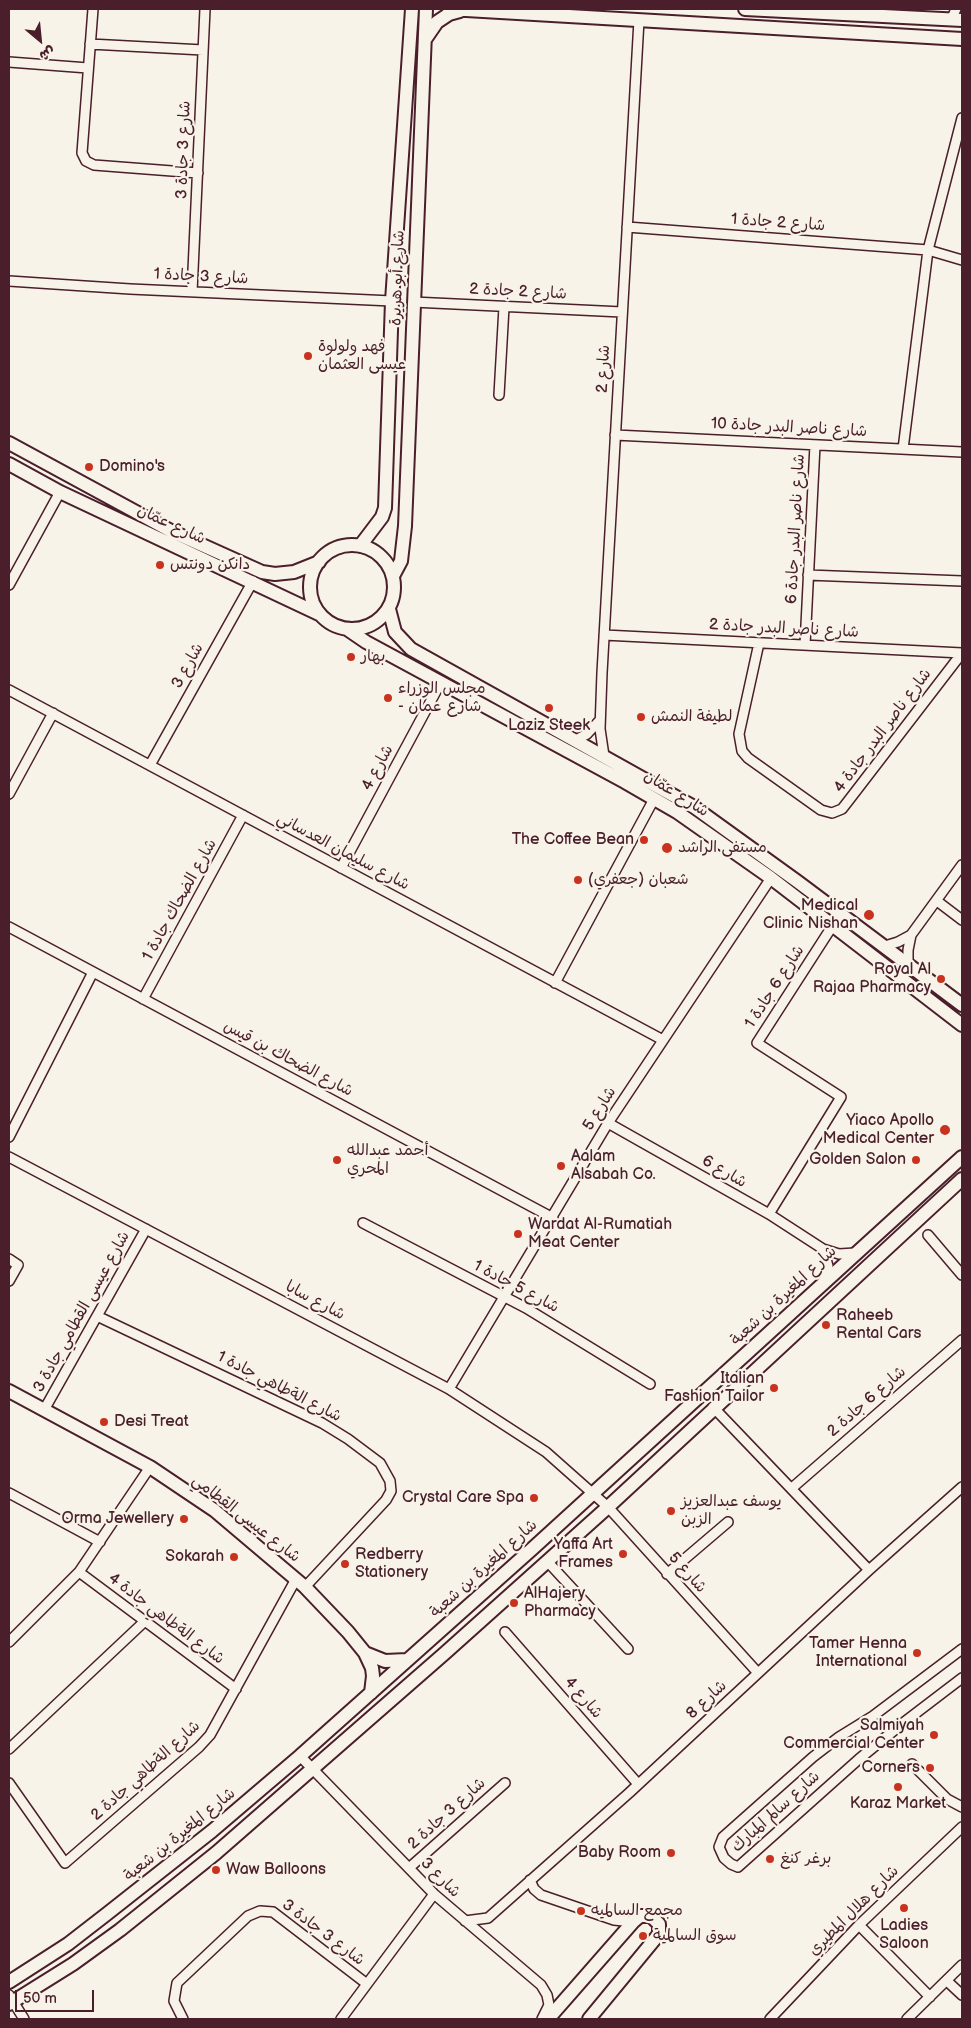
<!DOCTYPE html>
<meta charset="utf-8">
<style>
body{margin:0}
#map{position:relative;width:971px;height:2028px;overflow:hidden;background:#f7f3e8;font-family:"Balsamiq Sans","Playpen Sans Arabic",sans-serif}
canvas{display:block}
.frame{position:absolute;inset:0;border:10px solid #4a1f2b;pointer-events:none}
.north{position:absolute;left:15px;top:15px;width:50px;height:50px;-webkit-text-stroke:4px #f7f3e8;paint-order:stroke;rotate:152deg;font-size:14px;font-weight:700;line-height:20px;text-align:center;color:#4a1f2b}
.north::after{content:'';display:block;margin:auto;width:18px;height:22px;background:#4a1f2b;clip-path:polygon(50% 0,100% 100%,50% 72%,0 100%)}
.scale{position:absolute;left:15px;top:1990px;width:79px;height:22px;box-sizing:border-box;border:2px solid #4a1f2b;border-top:0;padding-left:6px;font-size:15px;line-height:18px;white-space:nowrap;color:#4a1f2b;-webkit-text-stroke:4px #f7f3e8;paint-order:stroke}
</style>
<div id="map">
<canvas width="971" height="2028"></canvas>
<div class="frame"></div>
<div class="north">ش</div>
<div class="scale">50 m</div>
</div>
<script>
const context = document.querySelector('canvas').getContext('2d');
context.lineJoin = 'round';
const poly = rows => new Path2D(rows.map(r => 'M' + r).join(''));
function trace(path, color, width, dash) { context.strokeStyle = color; context.lineWidth = width; context.lineCap = dash ? 'butt' : 'round'; context.setLineDash(dash || []); context.stroke(path); }
function label(font, color, halo, rows, align = 'center') {
  context.font = font + ' "Balsamiq Sans","Playpen Sans Arabic",sans-serif'; context.lineWidth = 4.5; context.setLineDash([]); context.textBaseline = 'middle'; context.strokeStyle = halo; context.fillStyle = color; for (const [text, x, y, turn = 0] of rows) {
    context.save(); context.translate(x, y); context.rotate((+turn || 0) * Math.PI / 180); context.textAlign = isNaN(turn) ? turn : align; if (halo) context.strokeText(text, 0, 0); context.fillText(text, 0, 0); context.restore();
  }
}
const street = poly([
 [93,9,82,153,86,161,94,165,198,173],
 [951,20,956,9],
 [90,44,203,50],
 [9,62,88,68],
 [627,227,928,250,962,260],
 [9,281,130,289,392,301],
 [192,292,205,9],
 [413,302,622,312],
 [499,395,504,307],
 [615,435,962,452],
 [903,449,928,250,962,118],
 [808,575,962,581],
 [9,585,60,492],
 [604,635,962,653],
 [759,643,739,734,742,751,748,758,821,810,832,813,842,809,849,800,962,653],
 [805,645,815,445],
 [9,690,663,1040],
 [576,740,587,734,600,720],
 [604,756,600,729,602,673,639,20],
 [150,765,253,581],
 [9,794,53,713],
 [341,868,441,682],
 [937,901,962,920],
 [9,927,553,1218],
 [885,946,898,942,911,935,962,865],
 [908,964,908,950,911,935],
 [555,983,654,799],
 [143,999,243,815],
 [608,1123,769,1214,823,1249,839,1254,855,1253],
 [9,1137,93,972],
 [9,1157,449,1389,546,1452,608,1507,758,1673],
 [769,1214,841,1097,757,1043,833,925],
 [363,1223,526,1308,650,1384],
 [928,1235,962,1275],
 [823,1249,828,1266,824,1282],
 [9,1259,18,1265,9,1281],
 [97,1316,322,1423,348,1439,380,1463,390,1481,391,1491,386,1500,305,1587],
 [449,1389,608,1123,771,878],
 [713,1407,869,1570],
 [44,1410,146,1229],
 [792,1488,962,1340],
 [9,1493,100,1542],
 [547,1561,628,1649],
 [79,1572,236,1689],
 [667,1574,728,1522],
 [505,1632,638,1784],
 [9,1642,79,1572,150,1467],
 [962,1649,873,1716,839,1737,813,1757,723,1837,719,1847,724,1858,731,1864,738,1867,859,1759,903,1723,962,1678],
 [9,1749,145,1621],
 [300,1756,434,1894,541,1985,547,1995,549,2005,542,2019],
 [912,1764,947,1799,962,1807],
 [9,1783,65,1863,199,1747,210,1735,296,1579],
 [409,1868,505,1783],
 [530,1880,534,1889,541,1895,614,1920,633,1922],
 [465,1921,488,1918,629,1793,869,1570,962,1487],
 [859,1925,930,1997],
 [947,1981,962,1995],
 [9,1995,24,2019],
 [183,2019,174,2001,177,1983,248,1916,260,1911,273,1912,367,1984],
 [341,2019,434,1894],
 [770,2019,859,1925,962,1827],
 [907,2019,962,1965]
]);
const secondary = poly([
 [449,9,962,39],
 [745,9,962,20],
 [426,38,437,22,449,14,460,11],
 [9,443,171,531,262,572,275,574,294,572,319,562],
 [9,464,60,492,319,614],
 '310 587a42 42 0 1 1 84 0a42 42 0 1 1-84 0Z',
 [360,546,382,517,385,508,392,301,412,9],
 [393,576,401,561,405,526,426,9],
 [389,609,395,632,411,649,694,807,798,882,962,1005],
 [347,629,366,642,625,782,677,812,771,878,962,1025],
 [9,1391,150,1467,214,1510,305,1587,348,1632,365,1653,372,1668,373,1676,371,1693],
 [365,1653,385,1661,407,1660],
 [9,1982,68,1944,108,1913,212,1831,300,1756,532,1549,962,1157],
 [9,2004,73,1964,120,1930,216,1853,445,1653,608,1507,962,1179],
 [548,2019,633,1922,640,1916,651,1916,659,1924,659,1934,589,2019]
]);
trace(street, '#4a1f2b', 12);
trace(secondary, '#4a1f2b', 16);
trace(street, '#f7f3e8', 9);
trace(secondary, '#f7f3e8', 12);
for (const [x, y, r, color] of [
 [308,356,5,"#c8321e"],
 [89,467,5,"#c8321e"],
 [160,565,5,"#c8321e"],
 [351,657,5,"#c8321e"],
 [388,698,5,"#c8321e"],
 [549,708,5,"#c8321e"],
 [641,717,5,"#c8321e"],
 [644,840,5,"#c8321e"],
 [667,848,6,"#c8321e"],
 [578,880,5,"#c8321e"],
 [869,915,6,"#c8321e"],
 [941,979,5,"#c8321e"],
 [945,1130,6,"#c8321e"],
 [337,1160,5,"#c8321e"],
 [916,1160,5,"#c8321e"],
 [561,1166,5,"#c8321e"],
 [518,1234,5,"#c8321e"],
 [826,1325,5,"#c8321e"],
 [774,1388,5,"#c8321e"],
 [104,1422,5,"#c8321e"],
 [534,1498,5,"#c8321e"],
 [671,1511,5,"#c8321e"],
 [184,1519,5,"#c8321e"],
 [623,1554,5,"#c8321e"],
 [234,1557,5,"#c8321e"],
 [345,1564,5,"#c8321e"],
 [514,1603,5,"#c8321e"],
 [917,1653,5,"#c8321e"],
 [934,1735,5,"#c8321e"],
 [930,1768,5,"#c8321e"],
 [898,1787,5,"#c8321e"],
 [671,1853,5,"#c8321e"],
 [770,1859,5,"#c8321e"],
 [216,1870,5,"#c8321e"],
 [904,1908,5,"#c8321e"],
 [581,1911,5,"#c8321e"],
 [643,1936,5,"#c8321e"]
]) { const dot = new Path2D(); dot.arc(x, y, r, 0, 2 * Math.PI); context.fillStyle = color; context.fill(dot); trace(dot, '#f7f3e8', 2); }
label('16px', '#4a1f2b', '#f7f3e8', [
 ["شارع 3 جادة 3",184,150,-88],
 ["شارع 2 جادة 1",778,223,4],
 ["شارع 3 جادة 1",201,277,3],
 ["شارع أبو هريرة",398,278,-88],
 ["شارع 2 جادة 2",518,292,3],
 ["شارع 2",604,369,-87],
 ["شارع ناصر البدر جادة 10",789,428,3],
 ["شارع عمّان",171,525,25],
 ["شارع ناصر البدر جادة 6",796,529,-87],
 ["شارع ناصر البدر جادة 2",784,629,3],
 ["شارع 3",188,666,-61],
 ["شارع ناصر البدر جادة 4",883,731,-53],
 ["شارع 4",378,768,-62],
 ["شارع عمّان",676,794,32],
 ["شارع سليمان العدساني",343,852,28],
 ["شارع الضحاك جادة 1",180,900,-61],
 ["شارع 6 جادة 1",775,987,-57],
 ["شارع الضحاك بن قيس",288,1059,28],
 ["شارع 5",600,1109,-58],
 ["شارع 6",724,1172,30],
 ["شارع 5 جادة 1",516,1287,28],
 ["شارع المغيرة بن شعبة",784,1296,-43],
 ["شارع سابا",315,1301,28],
 ["شارع عيسى القطامي جادة 3",82,1312,-61],
 ["شارع الةطاهي جادة 1",279,1387,27],
 ["شارع 6 جادة 2",867,1402,-41],
 ["شارع عيسى القطامي",246,1519,38],
 ["شارع المغيرة بن شعبة",484,1569,-42],
 ["شارع 5",687,1573,48],
 ["شارع الةطاهي جادة 4",166,1619,37],
 ["شارع 4",583,1698,49],
 ["شارع 8",707,1700,-43],
 ["شارع الةطاهي جادة 2",146,1771,-42],
 ["شارع سالم المبارك",776,1812,-42],
 ["شارع 3 جادة 2",447,1814,-42],
 ["شارع المغيرة بن شعبة",180,1835,-39],
 ["شارع 3",440,1878,45],
 ["شارع هلال المطيري",854,1911,-45],
 ["شارع 3 جادة 3",323,1933,37]
]);
label('16px', '#4a1f2b', '#f7f3e8', [
 ["فهد ولولوة",318,347],
 ["عيسى العثمان",318,365],
 ["Domino's",99,467],
 ["دانكن دونتس",170,565],
 ["بهار",361,657],
 ["مجلس الوزراء",398,689],
 ["- شارع عمان",398,707],
 ["لطيفة النمش",651,717],
 ["Laziz Steek",549,726,"center"],
 ["The Coffee Bean",634,840,"right"],
 ["مستفى الراشد",678,848],
 ["شعبان (جعفري)",588,880],
 ["Medical",858,906,"right"],
 ["Clinic Nishan",858,924,"right"],
 ["Royal Al",931,970,"right"],
 ["Rajaa Pharmacy",931,988,"right"],
 ["Yiaco Apollo",934,1121,"right"],
 ["Medical Center",934,1139,"right"],
 ["أحمد عبدالله",347,1151],
 ["المحري",347,1169],
 ["Aalam",571,1157],
 ["Alsabah Co.",571,1175],
 ["Golden Salon",906,1160,"right"],
 ["Wardat Al-Rumatiah",528,1225],
 ["Meat Center",528,1243],
 ["Raheeb",836,1316],
 ["Rental Cars",836,1334],
 ["Italian",764,1379,"right"],
 ["Fashion Tailor",764,1397,"right"],
 ["Desi Treat",114,1422],
 ["Crystal Care Spa",524,1498,"right"],
 ["يوسف عبدالعزيز",681,1502],
 ["الزبن",681,1520],
 ["Orma Jewellery",174,1519,"right"],
 ["Yaffa Art",613,1545,"right"],
 ["Frames",613,1563,"right"],
 ["Redberry",355,1555],
 ["Stationery",355,1573],
 ["Sokarah",224,1557,"right"],
 ["AlHajery",524,1594],
 ["Pharmacy",524,1612],
 ["Tamer Henna",907,1644,"right"],
 ["International",907,1662,"right"],
 ["Salmiyah",924,1726,"right"],
 ["Commercial Center",924,1744,"right"],
 ["Corners",920,1768,"right"],
 ["Karaz Market",898,1804,"center"],
 ["Baby Room",661,1853,"right"],
 ["برغر كنغ",780,1859],
 ["Waw Balloons",226,1870],
 ["مجمع السالميه",591,1911],
 ["Ladies",904,1926,"center"],
 ["Saloon",904,1944,"center"],
 ["سوق السالمية",653,1936]
], 'left');
</script>
